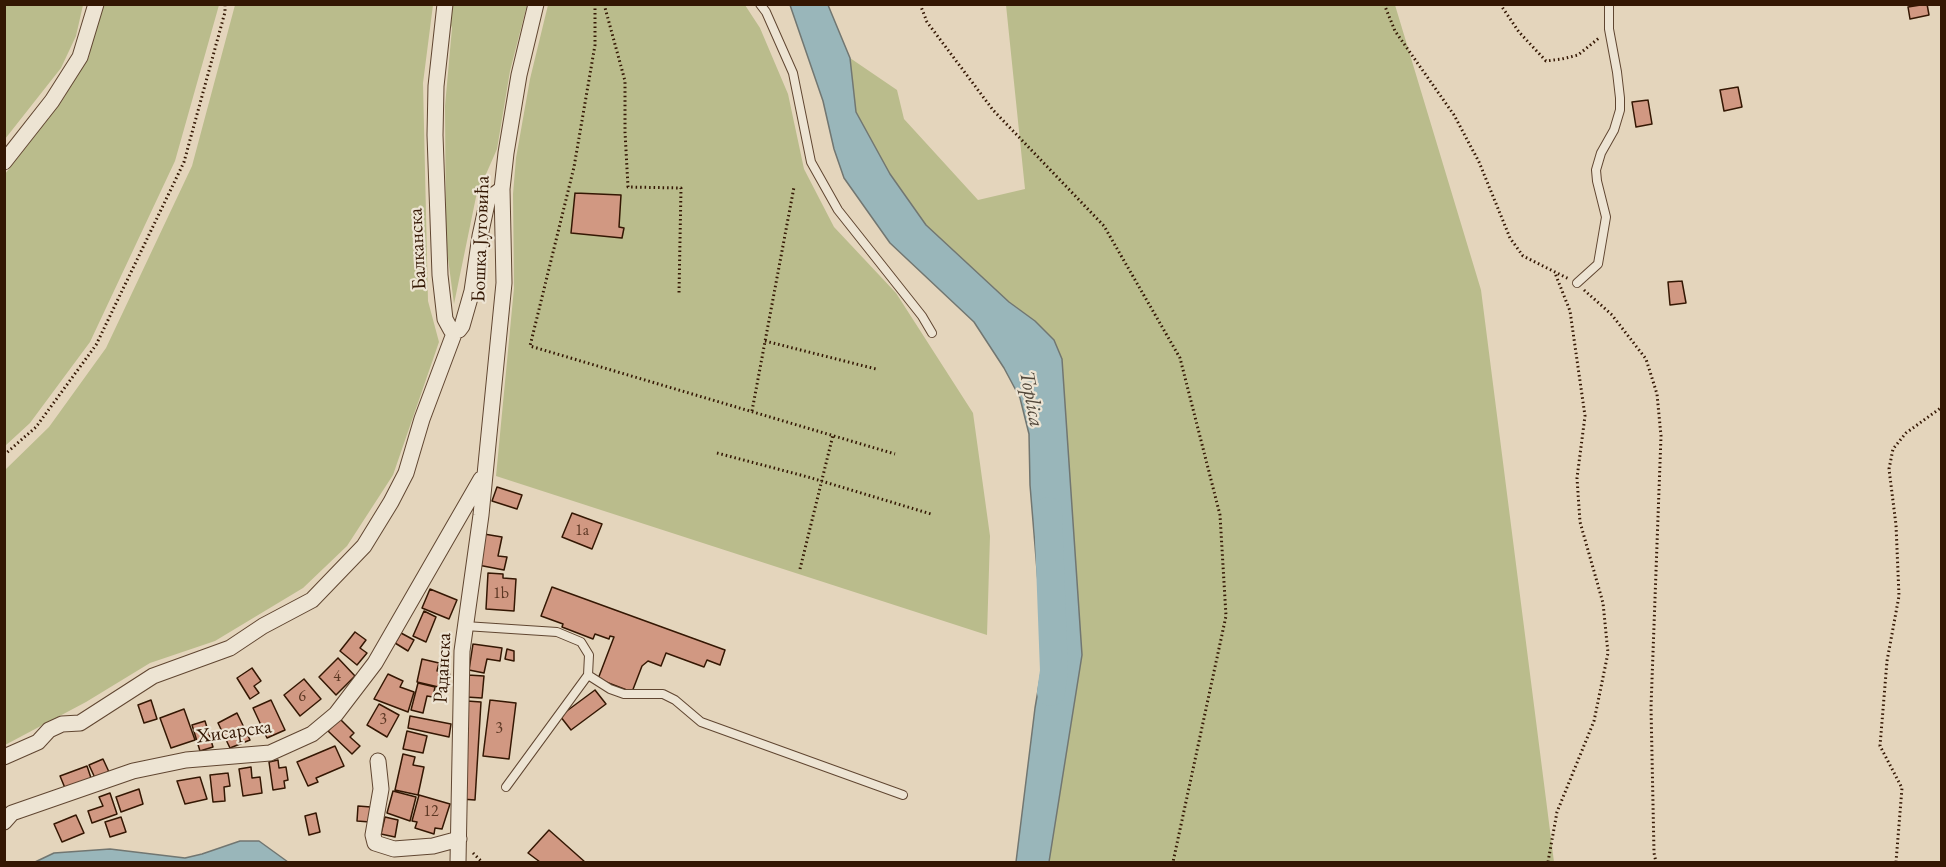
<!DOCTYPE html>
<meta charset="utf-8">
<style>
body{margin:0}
#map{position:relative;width:1946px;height:867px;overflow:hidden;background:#e4d5bc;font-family:"EB Garamond",serif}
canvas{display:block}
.frame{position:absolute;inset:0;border:6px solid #341703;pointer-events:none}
</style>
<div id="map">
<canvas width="1946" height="867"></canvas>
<div class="frame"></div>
</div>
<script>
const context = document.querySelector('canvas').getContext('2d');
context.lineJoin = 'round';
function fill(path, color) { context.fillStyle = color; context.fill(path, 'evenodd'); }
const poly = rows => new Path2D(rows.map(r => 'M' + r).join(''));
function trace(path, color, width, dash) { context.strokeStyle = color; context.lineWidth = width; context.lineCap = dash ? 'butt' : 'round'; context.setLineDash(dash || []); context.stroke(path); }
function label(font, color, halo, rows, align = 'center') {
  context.font = font + ' "EB Garamond",serif'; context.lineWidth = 4.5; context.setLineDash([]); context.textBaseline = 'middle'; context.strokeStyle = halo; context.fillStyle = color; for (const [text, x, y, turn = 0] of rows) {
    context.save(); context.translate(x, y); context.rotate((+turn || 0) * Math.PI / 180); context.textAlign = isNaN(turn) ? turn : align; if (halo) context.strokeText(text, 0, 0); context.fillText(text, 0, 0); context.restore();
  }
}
fill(poly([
 [5,4,83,5,76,36,61,68,5,139],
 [99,5,219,5,175,161,90,342,30,423,5,446,5,174,60,104,89,57],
 [235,5,433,5,423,83,428,301,439,342,393,475,347,546,303,588,215,641,150,663,86,702,5,745,5,470,49,427,106,348,192,166],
 [445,5,527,5,510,71,497,149,476,197,454,304,446,243,445,106,452,28,445,9],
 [548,5,745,5,760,28,788,94,804,169,834,227,896,293,973,413,990,536,987,635,496,476,514,288,513,194,516,158,530,79],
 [1006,5,1395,5,1481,290,1554,862,1049,862,1082,655,1054,340,1035,321,1009,302,926,225,890,174,856,112,850,58,897,90,904,119,978,200,1025,189]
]), '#babc8c');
const water = poly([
 [790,5,828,5,850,58,856,112,890,174,926,225,1009,302,1035,321,1054,340,1062,359,1082,655,1049,862,1016,862,1035,708,1044,655,1030,485,1029,434,1020,398,1004,368,974,322,890,243,844,178,834,149,823,101,790,5],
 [1044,540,1049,546,1060,606,1058,653,1052,654,1042,560,1044,540],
 [240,841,259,841,288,862,35,862,54,853,110,849,185,858,202,854,240,841]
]);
fill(water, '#99b6ba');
trace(water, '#717671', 1.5);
trace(poly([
 [1048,511,1054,671,1051,692]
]), '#99b6ba', 28);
const building = poly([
 [1927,4,1929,15,1910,19,1908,7,1927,4],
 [1738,87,1742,107,1724,111,1720,90,1738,87],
 [1648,100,1652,124,1636,127,1632,102,1648,100],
 [575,193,621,195,619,227,624,228,622,238,571,233,575,193],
 [1682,281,1686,303,1670,305,1668,282,1682,281],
 [497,487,522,495,517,509,492,501,497,487],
 [572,513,602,524,592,549,562,537,572,513],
 [484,534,502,537,498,556,507,557,504,570,478,565,484,534],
 [488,573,503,574,503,578,516,579,514,611,486,609,488,573],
 [552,587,725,650,720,665,707,660,704,667,666,653,661,666,648,661,642,666,632,692,598,679,614,637,610,636,609,639,595,634,593,639,562,627,563,624,541,616,552,587],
 [430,589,457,600,449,619,422,608,430,589],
 [424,611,436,617,426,642,413,636,424,611],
 [355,632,366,640,360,648,367,653,357,665,340,651,355,632],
 [401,633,414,640,408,651,395,643,401,633],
 [473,644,502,648,500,661,487,659,484,673,469,670,473,644],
 [507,649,514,651,514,661,505,659,507,649],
 [338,658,355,676,336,695,319,677,338,658],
 [422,659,439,663,437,671,450,674,447,689,417,682,422,659],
 [252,668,261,681,254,686,259,693,250,699,237,678,252,668],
 [388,674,403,681,400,687,414,692,408,712,374,699,388,674],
 [468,675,484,676,482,698,466,697,468,675],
 [304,679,321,699,300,716,284,695,304,679],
 [418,683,435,687,433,697,427,696,423,713,411,710,418,683],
 [595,690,606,704,571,730,560,716,595,690],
 [151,700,157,719,144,723,138,705,151,700],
 [271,700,285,730,267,738,253,708,271,700],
 [490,700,516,703,509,759,483,756,490,700],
 [467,701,481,702,475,800,461,799,467,701],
 [379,704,399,715,387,737,367,725,379,704],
 [184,709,195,740,171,748,160,718,184,709],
 [237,713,250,740,230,748,218,723,237,713],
 [410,716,451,724,449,737,408,728,410,716],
 [339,718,354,733,350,737,360,746,352,754,328,731,339,718],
 [205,721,213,747,200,751,192,725,205,721],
 [407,731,427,736,423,753,403,749,407,731],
 [335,746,344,766,316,778,318,782,308,786,297,762,335,746],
 [403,754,415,757,413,765,424,767,418,795,395,790,403,754],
 [103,759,109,772,95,778,89,765,103,759],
 [278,760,279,768,286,767,288,780,284,781,285,788,273,790,269,762,278,760],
 [87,766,91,778,65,788,60,776,87,766],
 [251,767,252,778,260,777,262,793,243,796,239,769,251,767],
 [228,773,230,786,224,787,225,801,213,802,210,775,228,773],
 [200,777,207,799,185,804,177,781,200,777],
 [139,789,143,804,121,812,116,797,139,789],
 [393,791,416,797,410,821,387,813,393,791],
 [110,793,117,814,92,823,88,811,103,806,99,797,110,793],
 [419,795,450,804,442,829,435,828,434,834,415,828,417,822,412,821,419,795],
 [358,806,371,807,370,822,357,821,358,806],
 [316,813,320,832,309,835,305,816,316,813],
 [76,815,84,833,62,842,54,824,76,815],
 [121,817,126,832,110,837,105,822,121,817],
 [385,817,398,820,395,837,381,834,385,817],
 [549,830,585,862,540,862,528,853,549,830]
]);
fill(building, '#d19882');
trace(building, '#341703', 1.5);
const service = poly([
 [760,4,766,12,793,73,811,162,838,210,922,316,932,333],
 [1577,283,1598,264,1606,217,1597,181,1596,170,1601,153,1614,130,1620,110,1620,98,1617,72,1609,29,1609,4],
 [465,626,557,632,581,642,589,655,588,675,506,787],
 [588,675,610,689,624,694,663,694,675,700,701,722,903,795]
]);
const minor = poly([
 [445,4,436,86,435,135,440,275,445,319,451,330,459,330,462,326,472,291,480,236,488,199,502,189],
 [4,162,52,101,80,57,96,4],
 [4,757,38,742,49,730,62,724,80,723,153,676,230,648,263,626,312,600,364,546,391,502,406,473,422,419,455,331],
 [378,761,381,789,373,835,375,843,394,849,433,846,459,839],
 [4,822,12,813,133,771,186,760,270,753,312,734,336,714,375,663,481,479],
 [458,862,462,651,481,515,504,283,502,189,506,153,519,75,536,4]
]);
trace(service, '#604631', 10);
trace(minor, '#604631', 17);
trace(poly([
 [595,4,595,45,574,167,530,346,895,454],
 [604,4,625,81,625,132,628,187,681,188,679,293],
 [920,4,927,22,993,110,1104,226,1180,358,1220,515,1226,616,1173,862],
 [1384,4,1395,31,1454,115,1479,162,1510,238,1523,256,1569,279],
 [1500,4,1519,32,1546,61,1562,59,1578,55,1599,38],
 [1584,290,1612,315,1646,359,1657,394,1661,436,1651,707,1654,853,1656,862],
 [765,341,876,369],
 [752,411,794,187],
 [717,453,808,477,931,514],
 [4,455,36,427,96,345,184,162,225,12,225,4],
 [800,569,833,435],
 [473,853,482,862],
 [1548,862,1557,812,1594,721,1608,653,1603,603,1580,522,1577,478,1585,416,1570,311,1555,273],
 [1896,862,1902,788,1880,746,1887,661,1899,596,1896,525,1889,469,1893,449,1906,433,1942,407]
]), '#341703', 3, [1.5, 3]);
trace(service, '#ede4d3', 8);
trace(minor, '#ede4d3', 15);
label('16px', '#5b3723', null, [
 ["1a",582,531],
 ["1b",501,594],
 ["4",337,677],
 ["6",302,697],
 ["3",383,720],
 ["3",499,729],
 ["12",431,812]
]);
label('20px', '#341703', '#ede4d3', [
 ["Бошка Југовића",481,239,-88],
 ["Балканска",418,249,-93],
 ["Раданска",443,668,-87],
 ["Хисарска",234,732,-8]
]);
label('italic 21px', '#52473a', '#ede4d3', [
 ["Toplica",1031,399,79]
]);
</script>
